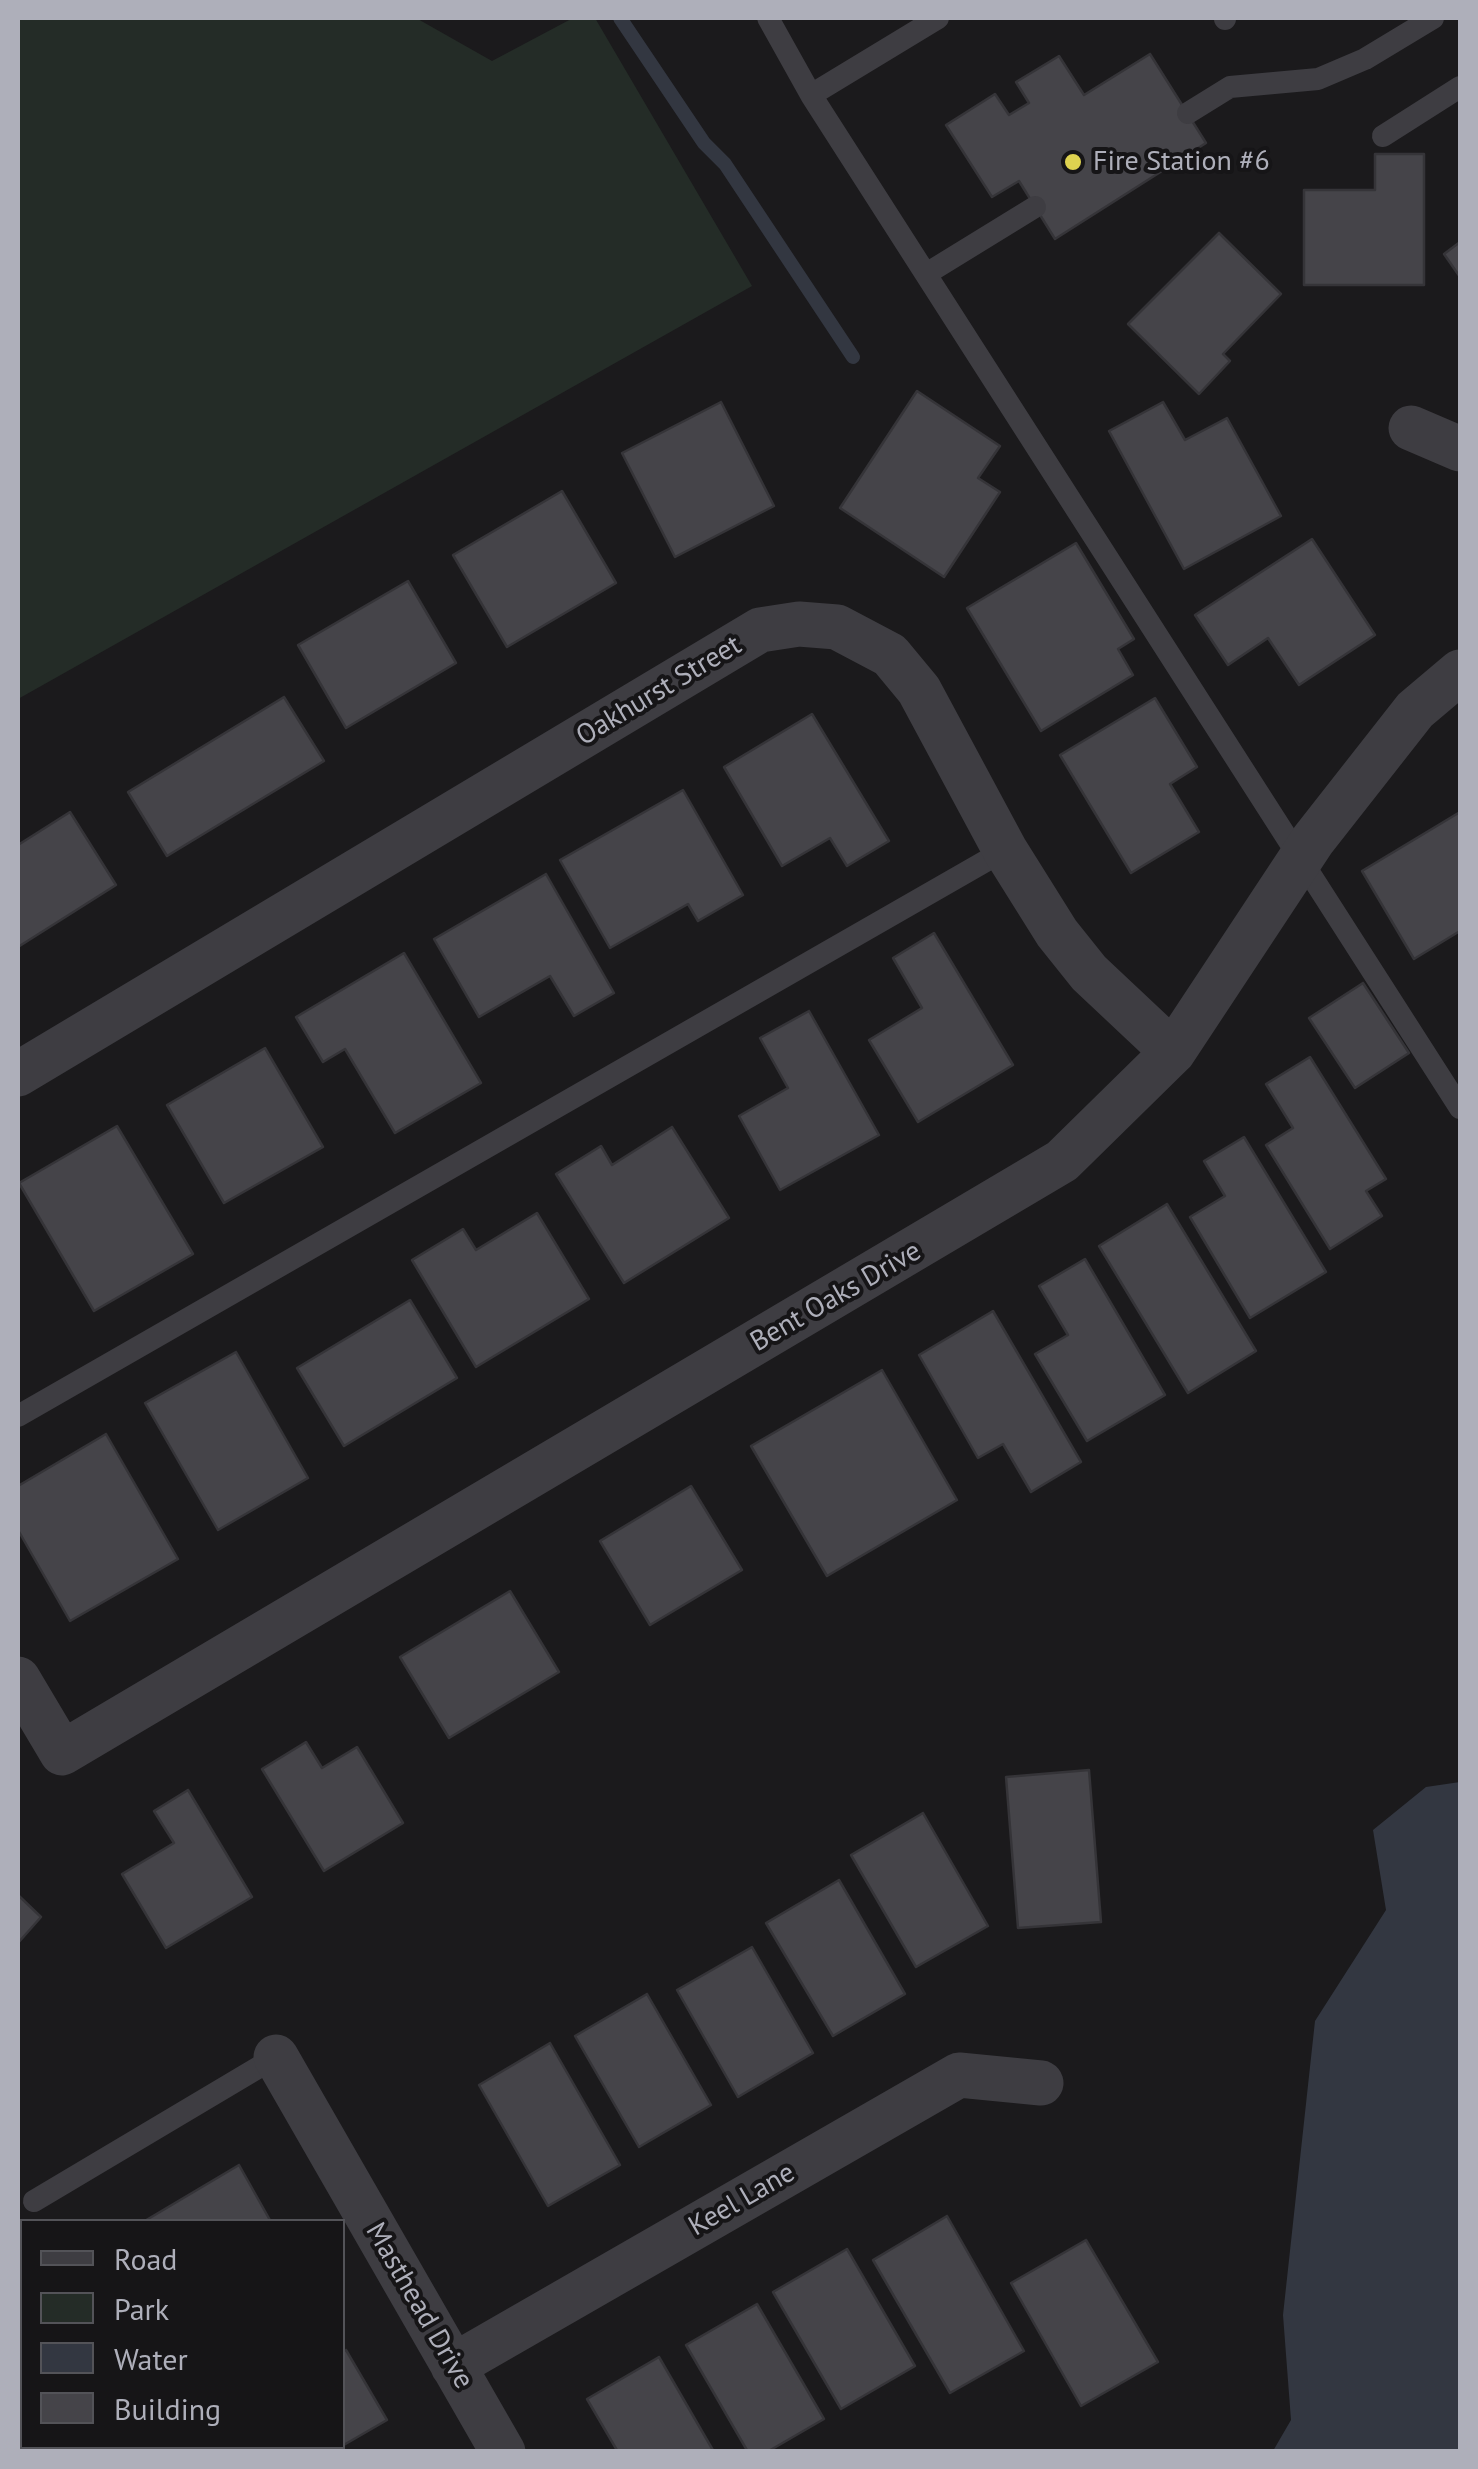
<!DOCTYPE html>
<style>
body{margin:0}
#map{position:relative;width:1478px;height:2469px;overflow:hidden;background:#1b1a1c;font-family:"PT Sans",sans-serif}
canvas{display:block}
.frame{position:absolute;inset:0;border:20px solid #aeafba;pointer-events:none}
.legend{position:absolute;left:20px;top:2219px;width:325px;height:230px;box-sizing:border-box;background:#161517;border:2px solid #535358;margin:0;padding:12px 18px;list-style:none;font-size:30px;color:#aeafba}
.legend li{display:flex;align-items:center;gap:20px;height:50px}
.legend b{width:50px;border:2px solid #535358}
</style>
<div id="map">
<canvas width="1478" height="2469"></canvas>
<div class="frame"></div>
<ul class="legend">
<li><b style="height:12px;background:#3e3d42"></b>Road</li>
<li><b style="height:28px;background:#242c27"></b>Park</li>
<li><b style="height:28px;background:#333741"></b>Water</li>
<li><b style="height:28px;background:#454449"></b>Building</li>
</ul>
</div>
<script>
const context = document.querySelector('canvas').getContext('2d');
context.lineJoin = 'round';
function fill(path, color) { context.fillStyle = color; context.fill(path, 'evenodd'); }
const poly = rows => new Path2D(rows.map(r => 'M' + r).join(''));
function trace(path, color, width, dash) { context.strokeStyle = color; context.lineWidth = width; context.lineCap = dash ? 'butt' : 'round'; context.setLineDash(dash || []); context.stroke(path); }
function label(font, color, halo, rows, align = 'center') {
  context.font = font + ' "PT Sans",sans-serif'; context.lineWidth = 8; context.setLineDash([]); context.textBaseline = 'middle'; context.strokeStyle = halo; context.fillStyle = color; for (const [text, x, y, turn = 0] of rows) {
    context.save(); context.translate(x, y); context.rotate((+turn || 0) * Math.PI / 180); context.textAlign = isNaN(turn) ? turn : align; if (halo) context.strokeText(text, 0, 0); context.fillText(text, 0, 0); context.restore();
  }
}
fill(poly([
 [18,18,416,18,492,61,573,18,595,18,752,286,18,699]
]), '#242c27');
fill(poly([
 [1460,1782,1460,2451,1273,2451,1291,2420,1283,2315,1315,2021,1386,1910,1373,1830,1426,1787]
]), '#333741');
trace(poly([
 [620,18,704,143,725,164,853,357]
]), '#333741', 14);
const building = poly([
 [1150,54,1206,143,1055,239,1019,181,992,197,946,125,995,94,1009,115,1029,103,1016,82,1059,56,1084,95,1150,54],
 [1375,154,1424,154,1424,285,1304,285,1304,190,1375,190,1375,154],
 [1219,233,1281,294,1223,354,1230,361,1199,394,1128,324,1219,233],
 [1460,242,1460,277,1444,254,1460,242],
 [917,391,1000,446,978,478,1000,492,944,577,840,508,917,391],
 [721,402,774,506,675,557,622,453,721,402],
 [1163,402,1185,440,1227,418,1281,516,1184,569,1109,431,1163,402],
 [562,491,616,583,507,647,453,555,562,491],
 [1312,539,1375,635,1299,685,1268,638,1228,665,1195,615,1312,539],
 [1076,543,1134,639,1118,649,1133,675,1041,731,967,608,1076,543],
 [408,581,456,663,346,728,298,645,408,581],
 [284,697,324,761,167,856,128,792,284,697],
 [1155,698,1197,767,1170,784,1199,832,1131,873,1060,755,1155,698],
 [812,714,889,841,847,866,830,838,782,866,724,767,812,714],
 [683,790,743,895,698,921,688,904,610,948,560,860,683,790],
 [70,812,116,885,18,947,18,845,70,812],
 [1460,812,1460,931,1414,959,1362,871,1460,812],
 [546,874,614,993,574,1016,550,976,479,1017,434,939,546,874],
 [934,933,1013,1065,918,1122,869,1040,922,1008,893,958,934,933],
 [404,953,481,1083,395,1133,345,1049,323,1062,296,1017,404,953],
 [1363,983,1409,1053,1355,1088,1309,1018,1363,983],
 [809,1011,879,1135,780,1190,739,1116,788,1088,760,1038,809,1011],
 [265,1048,323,1147,224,1203,167,1105,265,1048],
 [1310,1057,1386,1179,1366,1191,1382,1216,1330,1249,1266,1145,1293,1128,1266,1084,1310,1057],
 [117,1126,193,1254,94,1311,19,1183,117,1126],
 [672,1127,729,1218,624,1283,556,1174,601,1146,612,1165,672,1127],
 [1244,1137,1326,1272,1250,1318,1190,1217,1225,1196,1204,1161,1244,1137],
 [1167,1204,1256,1351,1188,1393,1099,1246,1167,1204],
 [537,1213,589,1299,476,1367,412,1260,463,1229,476,1250,537,1213],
 [1085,1259,1165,1395,1087,1441,1035,1354,1068,1335,1039,1286,1085,1259],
 [410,1300,457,1378,344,1446,297,1368,410,1300],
 [993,1311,1081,1462,1031,1492,1003,1444,978,1458,919,1355,993,1311],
 [236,1352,308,1478,218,1530,145,1403,236,1352],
 [882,1370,957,1500,827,1576,751,1446,882,1370],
 [106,1434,178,1559,70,1621,18,1530,18,1486,106,1434],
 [691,1486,742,1570,650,1625,600,1541,691,1486],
 [510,1591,559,1672,449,1738,400,1657,510,1591],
 [306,1742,322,1768,357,1747,403,1823,324,1871,262,1769,306,1742],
 [1089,1770,1101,1922,1018,1928,1006,1777,1089,1770],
 [188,1790,252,1897,166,1948,122,1874,174,1843,154,1811,188,1790],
 [923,1813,988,1926,916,1967,851,1855,923,1813],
 [839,1880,905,1994,833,2036,766,1923,839,1880],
 [18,1895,41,1917,18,1943,18,1895],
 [752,1947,813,2053,738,2097,677,1990,752,1947],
 [647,1994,711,2105,639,2147,575,2036,647,1994],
 [550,2043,620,2165,548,2206,479,2085,550,2043],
 [239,2165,271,2222,143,2222,239,2165],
 [947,2216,1024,2351,950,2393,873,2260,947,2216],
 [1086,2240,1158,2362,1081,2406,1011,2283,1086,2240],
 [847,2249,915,2366,841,2409,773,2292,847,2249],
 [757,2304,824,2419,767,2452,748,2452,686,2345,757,2304],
 [346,2350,387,2420,342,2446,342,2352,346,2350],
 [659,2357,714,2452,618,2452,587,2399,659,2357],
 [243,2446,342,2446,333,2452,246,2452,243,2446]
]);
fill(building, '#454449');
trace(building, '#353438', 2.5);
trace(poly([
 [768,18,811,95,1460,1108],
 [1225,18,1225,19],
 [811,95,938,18],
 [1188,113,1230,87,1318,79,1365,59,1433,18],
 [1383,136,1460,87],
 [926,274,1035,207],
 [18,1416,1005,850],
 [34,2201,276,2057]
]), '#3e3d42', 22);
trace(poly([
 [1411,428,1460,449],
 [18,1074,760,630,799,624,837,627,890,655,919,690,1005,850,1057,933,1089,973,1173,1052],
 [18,1679,62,1753,1062,1161,1173,1052,1313,840,1415,710,1460,672],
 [276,2057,503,2452],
 [453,2366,959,2075,1041,2083]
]), '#3e3d42', 45);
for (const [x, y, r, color] of [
 [1073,162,10,"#ded250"]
]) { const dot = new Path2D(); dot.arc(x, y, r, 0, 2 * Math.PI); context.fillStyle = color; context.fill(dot); trace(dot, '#161517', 4); }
label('28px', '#aeafba', '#161517', [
 ["Fire Station #6",1093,162]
], 'left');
label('28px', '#aeafba', '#161517', [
 ["Oakhurst Street",659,691,-31],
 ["Bent Oaks Drive",836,1297,-30],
 ["Keel Lane",742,2200,-30],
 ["Masthead Drive",419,2306,60]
]);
</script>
